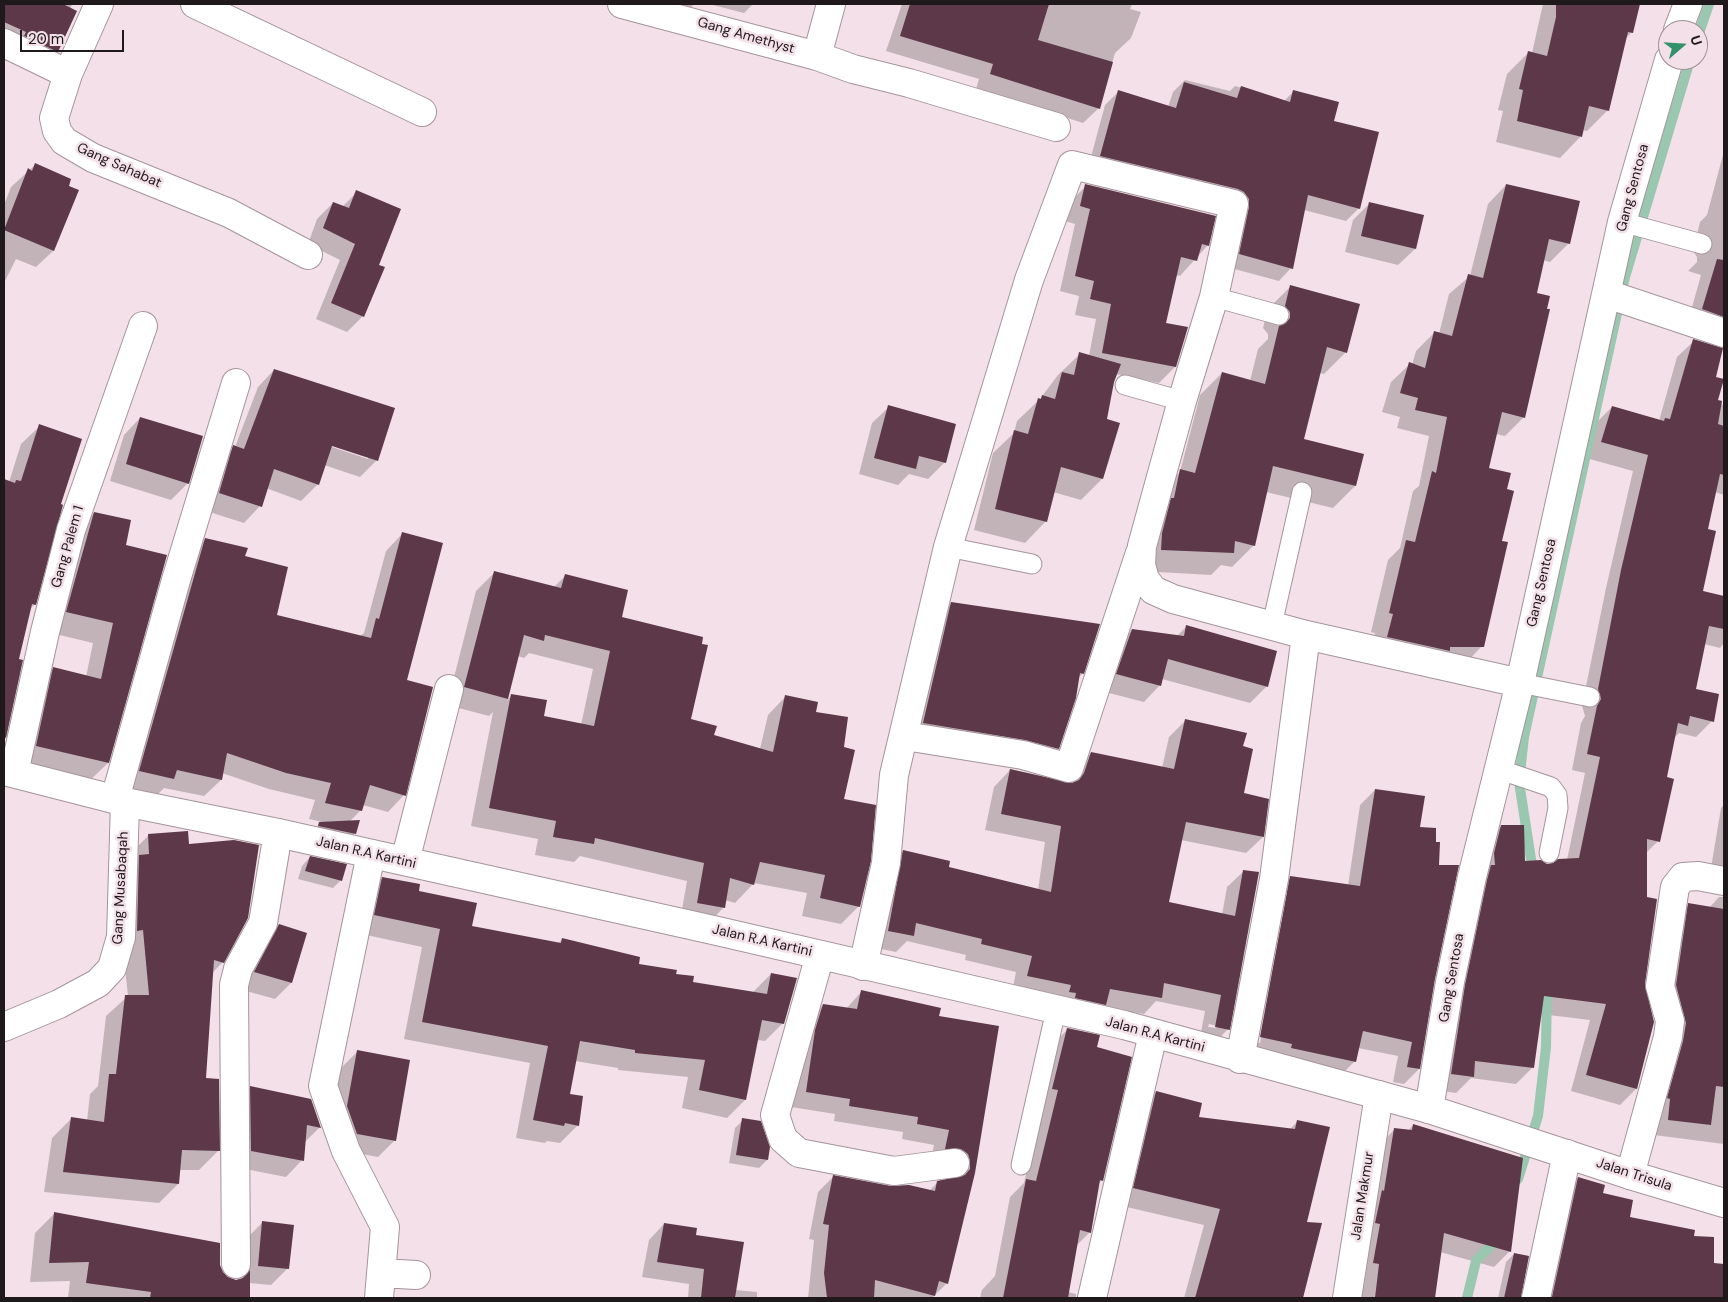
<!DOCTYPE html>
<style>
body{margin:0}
#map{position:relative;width:1728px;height:1302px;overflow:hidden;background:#f3e0e8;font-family:"DM Sans",sans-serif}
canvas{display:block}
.frame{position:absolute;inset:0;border:5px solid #20191c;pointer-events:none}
.north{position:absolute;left:1658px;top:20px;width:50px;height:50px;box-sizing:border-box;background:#f3e0e8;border:1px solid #9f9096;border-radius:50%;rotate:71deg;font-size:14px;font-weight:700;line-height:20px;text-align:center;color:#20191c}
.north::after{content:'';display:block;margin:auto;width:18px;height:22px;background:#319169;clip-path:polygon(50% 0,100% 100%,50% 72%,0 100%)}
.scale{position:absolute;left:20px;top:30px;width:104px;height:22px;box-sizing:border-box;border:2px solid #20191c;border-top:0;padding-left:6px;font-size:15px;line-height:18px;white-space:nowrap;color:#20191c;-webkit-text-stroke:4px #f3e0e8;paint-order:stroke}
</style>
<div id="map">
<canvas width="1728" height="1302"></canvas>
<div class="frame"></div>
<div class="north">U</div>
<div class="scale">20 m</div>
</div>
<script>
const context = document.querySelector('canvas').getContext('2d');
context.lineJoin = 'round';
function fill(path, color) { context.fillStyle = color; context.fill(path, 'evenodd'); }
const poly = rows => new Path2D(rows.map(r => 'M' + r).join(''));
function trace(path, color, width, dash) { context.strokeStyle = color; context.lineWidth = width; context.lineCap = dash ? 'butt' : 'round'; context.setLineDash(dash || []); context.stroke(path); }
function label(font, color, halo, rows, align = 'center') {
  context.font = font + ' "DM Sans",sans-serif'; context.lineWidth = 5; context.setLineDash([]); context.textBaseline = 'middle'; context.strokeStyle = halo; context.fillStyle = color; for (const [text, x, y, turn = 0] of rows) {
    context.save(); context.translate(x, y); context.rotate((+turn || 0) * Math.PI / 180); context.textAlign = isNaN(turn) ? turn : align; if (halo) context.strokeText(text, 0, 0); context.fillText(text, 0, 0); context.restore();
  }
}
fill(poly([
 [4,4,72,4,57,51,40,68,4,46],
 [679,4,694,4,691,7],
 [709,4,753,4,744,13],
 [902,4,1132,4,1130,9,1141,12,1131,38,1115,53,1099,108,1083,123,976,89,979,79,886,51],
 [1543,4,1638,4,1632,32,1625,39,1608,110,1587,131,1582,130,1581,136,1560,158,1496,142,1503,111,1498,110,1507,74,1528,53,1532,53],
 [1185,80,1230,91,1235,86,1284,101,1294,91,1332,122,1359,208,1346,221,1304,210,1291,268,1279,281,1227,267,1236,212,1088,168,1105,105,1118,92,1168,107,1173,92],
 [1724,151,1724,334,1687,325,1701,275,1688,271,1697,262,1697,257,1693,251,1700,222,1707,215],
 [35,165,77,191,53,251,36,267,16,259,4,283,4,205,11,187],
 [1506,185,1569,243,1550,262,1543,260,1535,294,1524,417,1505,436,1496,434,1487,469,1506,490,1501,541,1482,646,1464,665,1369,656,1375,633,1371,632,1388,560,1400,548,1413,491,1419,486,1429,436,1397,428,1400,417,1382,412,1391,382,1410,364,1412,365,1416,351,1434,333,1439,334,1449,294,1470,276,1488,204],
 [1086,186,1208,245,1180,276,1175,275,1165,324,1187,328,1175,367,1159,383,1116,374,1105,419,1102,479,1081,500,1053,492,1046,521,1025,543,974,530,993,453,1014,433,1017,421,1040,399,1058,375,1080,354,1089,356,1096,319,1075,315,1079,296,1060,291,1075,224,1065,221,1070,202],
 [357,192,377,265,363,316,347,332,316,319,340,260,308,244,317,219,333,203,342,207],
 [1370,203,1415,249,1398,265,1345,252,1353,220],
 [1290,287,1346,352,1324,374,1319,373,1302,440,1355,486,1333,508,1266,492,1254,545,1232,567,1221,565,1211,575,1140,571,1159,493,1180,472,1200,395,1222,373,1250,381,1258,349,1268,339,1268,334,1263,328,1268,309],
 [1694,341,1714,378,1717,401,1724,406,1724,495,1715,492,1706,530,1702,592,1724,597,1724,643,1720,648,1704,644,1694,690,1712,721,1696,737,1679,733,1674,738,1666,778,1658,841,1646,853,1643,984,1636,1089,1620,1105,1571,1091,1590,1020,1540,1014,1532,1068,1516,1084,1471,1078,1456,1093,1435,1090,1485,843,1502,826,1524,862,1547,865,1567,860,1585,773,1572,770,1581,723,1585,716,1582,706,1606,588,1633,471,1586,458,1596,423,1612,407,1659,421,1677,357],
 [274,370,377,460,360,477,324,465,318,484,301,501,266,488,260,506,244,523,203,510,217,463,235,447,258,387],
 [327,443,368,457,368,459,326,445],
 [889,407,945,462,928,479,909,474,898,485,859,474,872,423],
 [140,418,188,483,171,500,110,481,124,435],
 [40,426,60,505,35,604,29,610,17,660,4,738,4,480,9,482,21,444],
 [94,513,124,546,108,763,87,783,17,766,34,689,54,669,86,677,93,643,47,632,74,533],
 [402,534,405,681,404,795,388,812,363,805,361,810,350,821,354,834,330,858,295,848,322,822,309,819,315,800,269,789,222,773,221,780,204,796,164,788,157,795,123,787,189,556,206,539,243,557,276,616,360,636,364,633,386,551],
 [494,573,553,588,565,576,620,618,689,720,713,736,760,749,768,715,786,696,814,713,843,748,843,800,859,906,841,924,802,916,807,893,754,883,735,903,725,900,724,907,706,926,680,921,687,881,580,856,574,862,535,855,538,839,471,826,493,712,489,716,447,705,476,591],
 [529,653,593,669,581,725,542,717,511,696,507,700,518,656,524,658],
 [952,603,1083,673,1078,678,1058,748,1043,763,909,737,937,618],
 [1186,627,1276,652,1266,687,1250,703,1162,679,1160,685,1144,702,1101,691,1115,647,1132,630,1176,637],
 [1186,720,1242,747,1242,794,1263,837,1246,853,1181,840,1168,903,1222,915,1227,887,1244,871,1228,1029,1212,1046,1199,1043,1205,1011,1156,1001,1144,1014,1012,992,1016,972,965,960,966,955,907,941,896,952,872,947,887,868,903,851,947,868,1038,890,1045,842,985,830,994,787,1010,770,1070,784,1075,770,1091,753,1162,768,1169,737],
 [1209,1024,1217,1026,1217,1028,1208,1027],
 [1375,790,1435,843,1433,979,1419,1069,1404,1084,1393,1082,1398,1056,1358,1048,1355,1061,1340,1076,1246,1052,1276,893,1291,878,1348,886,1360,805],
 [1286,893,1288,893,1260,1043,1258,1043],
 [1724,805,1724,892,1709,880,1721,808],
 [149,835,187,846,223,962,212,973,204,1080,218,1151,199,1170,179,1170,178,1184,159,1203,44,1192,52,1138,72,1118,87,1121,90,1094,98,1086,106,1016,128,996,123,949,129,855],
 [310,857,341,880,333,888,298,879,302,866],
 [383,878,417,892,471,927,558,944,562,939,692,983,753,992,771,974,783,1023,765,1041,757,1040,745,1100,727,1118,682,1108,688,1077,618,1070,618,1068,575,1061,569,1095,578,1125,560,1143,547,1141,545,1143,516,1138,530,1063,404,1039,422,947,357,933,365,896],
 [1719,897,1724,897,1724,1144,1654,1135,1674,920,1689,905,1709,908],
 [279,926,291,983,275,999,239,989,262,943],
 [862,991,938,1017,974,1173,947,1283,932,1298,808,1298,814,1240,809,1239,818,1192,833,1177,891,1188,929,1191,938,1182,955,1180,955,1176,930,1163,934,1145,902,1139,903,1132,834,1121,835,1114,791,1107,808,1020,823,1005,846,1009],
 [1068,1029,1096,1048,1102,1180,1098,1184,1090,1232,1076,1246,1068,1292,1076,1294,1076,1298,980,1298,982,1290,995,1276,1010,1197,1024,1183,1042,1107,1051,1046],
 [358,1051,395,1140,378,1157,340,1150,331,1124,341,1068],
 [251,1087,320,1127,304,1143,302,1160,286,1177,235,1167,234,1104],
 [1156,1092,1197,1118,1289,1130,1298,1121,1305,1223,1320,1224,1301,1298,1184,1298,1204,1225,1118,1205,1140,1108],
 [743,1120,767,1160,759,1168,729,1163,735,1128],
 [1413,1125,1510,1251,1494,1267,1440,1252,1434,1298,1361,1298,1364,1280,1358,1279,1379,1145,1395,1129,1408,1131],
 [1578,1178,1601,1193,1628,1218,1692,1237,1713,1264,1724,1265,1724,1298,1536,1298,1558,1199],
 [54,1214,219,1265,222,1273,227,1278,236,1281,242,1279,246,1239,262,1223,288,1268,271,1285,249,1283,249,1298,68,1298,70,1281,30,1282,35,1233],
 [664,1224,694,1236,735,1290,757,1292,757,1298,688,1298,689,1284,642,1277,649,1240],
 [1514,1254,1520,1298,1498,1298,1506,1262]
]), '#0003');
trace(poly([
 [1698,36,1709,4],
 [1533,872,1519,782,1524,737,1625,277,1690,60],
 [1518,1179,1538,1116,1546,1047,1547,985],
 [1467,1298,1476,1261,1494,1242,1497,1235]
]), '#99c7b0', 10);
fill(poly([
 [4,4,63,4,77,11,58,52,24,36,26,32,4,22],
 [910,4,1049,4,1038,40,1113,62,1100,109,990,74,993,64,900,36],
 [1556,4,1640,4,1633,33,1628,32,1609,111,1589,106,1582,137,1517,121,1523,90,1519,89,1528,51,1547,56,1556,17],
 [1184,82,1237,98,1241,86,1290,102,1293,90,1339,102,1334,121,1379,132,1360,209,1308,195,1293,269,1239,254,1249,207,1249,199,1244,192,1238,189,1100,156,1118,90,1176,108],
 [35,163,71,179,69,186,79,190,54,251,4,230,28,168,32,171],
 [1085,184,1216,216,1209,246,1202,244,1197,261,1181,257,1166,323,1188,327,1176,367,1102,353,1111,304,1090,299,1094,281,1075,276,1090,209,1080,206],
 [1506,184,1580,201,1570,244,1549,239,1537,293,1550,296,1547,309,1550,309,1525,418,1502,412,1489,468,1511,473,1507,489,1514,491,1502,541,1508,542,1484,647,1450,647,1450,651,1387,637,1393,614,1389,613,1406,540,1415,542,1432,471,1436,473,1447,417,1415,410,1418,398,1400,393,1409,362,1425,368,1434,331,1452,336,1468,274,1483,278],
 [356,190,401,209,379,265,385,267,364,317,331,303,355,244,323,228,333,202,349,208],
 [1369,202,1424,215,1416,249,1361,236],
 [1717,259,1724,260,1724,317,1702,309],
 [1290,285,1360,304,1347,353,1327,347,1304,439,1364,454,1356,486,1273,466,1255,546,1235,541,1234,553,1161,550,1162,533,1171,498,1174,498,1180,469,1195,473,1222,372,1265,384,1279,326,1286,323,1290,318,1290,312,1285,306],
 [1693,339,1723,348,1716,377,1724,379,1718,400,1722,401,1718,424,1724,426,1724,475,1720,474,1708,529,1716,531,1703,591,1724,596,1724,629,1709,626,1696,689,1719,694,1714,722,1690,716,1688,726,1678,723,1667,777,1674,779,1660,842,1647,839,1647,897,1657,899,1645,984,1654,1022,1637,1089,1586,1075,1606,1004,1544,996,1534,1068,1475,1061,1474,1077,1451,1074,1465,985,1487,880,1491,865,1495,865,1494,853,1501,825,1524,825,1525,861,1541,860,1547,864,1553,863,1558,859,1579,858,1600,757,1587,754,1597,706,1601,699,1598,689,1621,570,1648,455,1601,442,1612,406,1664,421,1665,418,1670,419],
 [1079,352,1121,364,1114,382,1107,419,1120,423,1103,479,1061,467,1047,522,995,509,1014,430,1028,434,1038,398,1041,399,1042,395,1055,399,1062,372,1074,375],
 [274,369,395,408,378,461,332,446,319,485,274,469,262,507,219,493,233,445,244,449],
 [888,405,956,424,946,463,919,456,916,469,874,458],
 [140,417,203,436,189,484,126,464],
 [39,424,82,439,61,504,63,505,36,605,32,604,19,659,23,660,6,738,4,737,4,479,15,483,16,480,21,481],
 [94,512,131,520,126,545,167,555,109,763,36,746,53,667,101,679,113,623,66,612],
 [402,532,443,543,407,680,433,687,406,796,370,785,362,811,325,803,331,783,286,773,227,753,222,780,177,770,174,779,139,771,205,538,248,548,245,556,288,567,277,615,371,638,376,618,379,619],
 [494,571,561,588,565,574,628,590,622,617,703,637,702,644,708,645,691,719,717,726,714,735,773,752,785,695,818,702,816,712,848,717,844,747,855,750,844,799,876,805,871,861,860,907,820,898,825,875,760,862,754,885,730,878,725,908,697,903,704,863,595,838,594,844,553,837,556,821,489,808,511,694,547,700,544,716,594,726,610,651,545,635,544,641,524,635,508,699,464,687],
 [951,602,1100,624,1084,674,1080,673,1076,698,1059,749,1025,740,923,723],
 [1186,625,1277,651,1268,687,1168,659,1161,686,1116,674,1132,629,1184,636],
 [1185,719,1247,733,1243,746,1253,749,1244,793,1269,799,1264,837,1186,822,1169,902,1235,916,1243,870,1259,872,1230,1030,1215,1027,1221,995,1164,983,1162,998,1110,989,1106,1005,1075,998,1076,993,1069,992,1071,985,1027,976,1032,956,981,944,982,939,916,923,914,936,888,931,903,850,950,861,949,867,1051,892,1061,826,1001,814,1010,769,1072,783,1079,780,1084,773,1091,752,1174,769],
 [1375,789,1425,796,1420,827,1436,828,1436,842,1440,842,1439,865,1459,865,1435,979,1420,1069,1407,1067,1412,1042,1363,1031,1356,1062,1291,1048,1292,1044,1260,1037,1290,876,1360,886],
 [360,820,356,834,318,826,319,822],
 [188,831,189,844,234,840,259,845,248,918,224,963,214,960,206,1078,219,1079,220,1151,182,1150,179,1184,63,1172,71,1117,104,1122,109,1074,116,1074,125,995,149,995,143,930,137,931,139,855,149,854,148,834],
 [310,856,347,864,342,881,305,871],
 [382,877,420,884,419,891,477,903,472,926,561,943,562,938,640,957,639,964,677,970,676,974,694,976,693,982,767,994,771,973,797,978,784,1024,762,1020,746,1100,699,1090,705,1060,635,1053,635,1050,580,1041,570,1094,583,1096,579,1126,565,1123,564,1126,533,1120,548,1046,422,1022,440,929,374,915],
 [1688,903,1724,909,1724,1087,1716,1086,1711,1125,1668,1120,1670,1099,1667,1098,1683,1041,1686,1023,1676,985],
 [279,924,307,933,292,983,254,972],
 [861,990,941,1008,939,1016,999,1026,975,1173,948,1284,939,1281,935,1296,875,1280,874,1298,827,1298,824,1273,829,1225,823,1224,833,1175,891,1186,909,1185,935,1191,937,1181,965,1175,970,1169,970,1161,968,1154,961,1149,945,1149,949,1130,917,1124,918,1117,849,1106,850,1099,806,1092,815,1030,823,1004,857,1009],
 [1067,1028,1100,1035,1097,1047,1132,1057,1103,1181,1100,1180,1091,1233,1080,1230,1068,1298,1003,1298,1026,1179,1036,1181,1058,1090,1052,1089],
 [357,1050,410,1060,396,1141,357,1134,347,1106],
 [250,1086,311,1099,321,1128,307,1125,304,1161,251,1151],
 [1156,1091,1202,1103,1199,1117,1295,1129,1297,1120,1330,1127,1307,1222,1322,1223,1303,1298,1195,1298,1220,1209,1133,1188],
 [742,1118,761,1121,770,1147,768,1160,736,1155],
 [1413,1124,1523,1158,1511,1252,1444,1233,1435,1298,1375,1298,1379,1264,1373,1263,1380,1224,1375,1223,1382,1190,1384,1191,1394,1128,1412,1130],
 [1578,1177,1605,1185,1603,1193,1633,1200,1630,1217,1695,1230,1694,1236,1714,1237,1714,1263,1724,1264,1724,1298,1552,1297],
 [54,1212,220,1243,220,1265,223,1272,228,1277,236,1280,243,1278,250,1270,250,1298,150,1298,151,1292,86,1283,89,1262,49,1263],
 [262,1221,294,1225,289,1269,258,1266],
 [664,1223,697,1228,696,1235,744,1242,735,1298,701,1298,704,1269,657,1262],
 [1514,1253,1529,1256,1521,1298,1504,1298]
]), '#5d3849');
const service = poly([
 [1622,222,1702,244],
 [1214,297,1279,315],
 [1125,385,1182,401],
 [948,547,1032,564],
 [1272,625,1302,492],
 [1520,683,1590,697],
 [1498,769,1551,787,1557,795,1558,808,1549,853],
 [1021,1165,1056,1010]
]);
const minor = poly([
 [99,4,68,74,54,118,57,131,64,141,93,158,229,213,308,255],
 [195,4,422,112],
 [622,4,817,56,853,69,909,83,1056,127],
 [1678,30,1688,4],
 [4,43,68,74],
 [817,56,831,4],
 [1607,294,1724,333],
 [905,736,1023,755,1069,768,1140,553],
 [14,773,45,632,71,530,143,326],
 [115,799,176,580,236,383],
 [371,854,323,1086,346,1151,385,1227,379,1298],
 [405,861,449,689],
 [820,955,775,1115,783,1139,799,1153,894,1171,955,1163],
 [863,966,886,863,894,775,948,547,1029,280,1072,165,1234,204,1214,297,1182,401,1142,546,1141,565,1145,579,1153,590,1173,599,1306,635,1520,683],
 [4,1027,59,1004,98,983,112,968,121,937,125,802],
 [1240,1059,1274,879,1306,635],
 [1429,1109,1450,982,1472,877,1520,683,1622,222,1669,60],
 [1630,1175,1668,1037,1670,1021,1660,986,1675,887,1683,877,1698,876,1724,881],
 [236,1264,234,985,238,969,263,923,278,833],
 [381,1273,416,1275],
 [1092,1298,1153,1034],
 [1347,1298,1379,1095],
 [1536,1298,1567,1154]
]);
const tertiary = poly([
 [4,771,125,802,278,833,713,930,1124,1025,1429,1109,1630,1175,1724,1203]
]);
trace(service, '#a5949b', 21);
trace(minor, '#a5949b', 30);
trace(tertiary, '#a5949b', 30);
trace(service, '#fff', 19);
trace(minor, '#fff', 28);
trace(tertiary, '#fff', 28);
label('14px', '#20191c', '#f3e0e8', [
 ["Gang Amethyst",746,36,16],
 ["Gang Sahabat",119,166,24],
 ["Gang Sentosa",1633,188,-75],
 ["Gang Palem 1",68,547,-74],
 ["Gang Sentosa",1542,583,-77],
 ["Jalan R.A Kartini",366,853,13],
 ["Gang Musabaqah",121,888,-87],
 ["Jalan R.A Kartini",762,941,13],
 ["Gang Sentosa",1452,978,-80],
 ["Jalan R.A Kartini",1155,1035,15],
 ["Jalan Trisula",1634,1175,18],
 ["Jalan Makmur",1363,1196,-81]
]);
</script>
